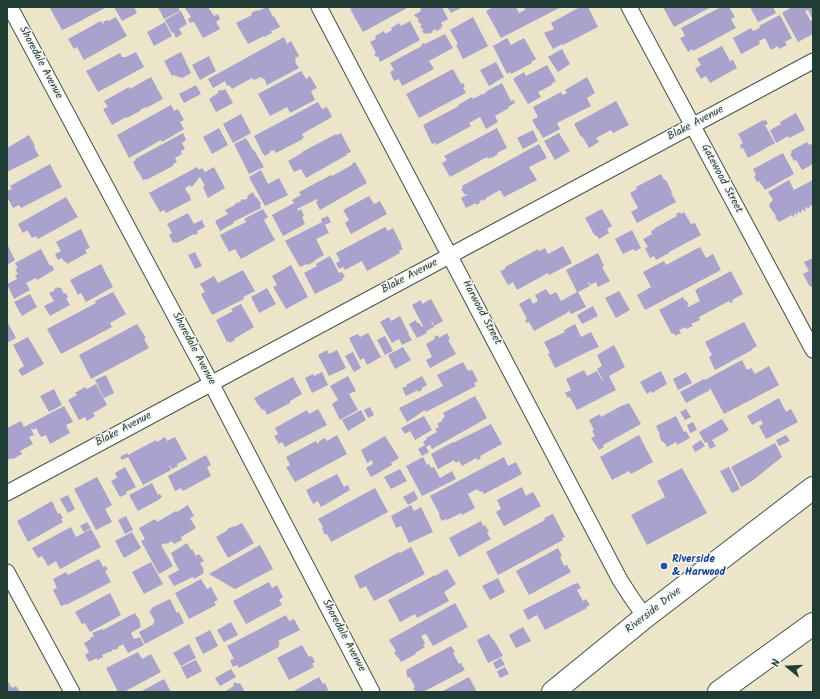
<!DOCTYPE html>
<style>
body{margin:0}
#map{position:relative;width:820px;height:699px;overflow:hidden;background:#ede5ca;font-family:Kalam,sans-serif}
canvas{display:block}
.frame{position:absolute;inset:0;border:8px solid #1f3d34;pointer-events:none}
.north{position:absolute;left:768px;top:647px;width:40px;height:40px;-webkit-text-stroke:3px #f6f6f2;paint-order:stroke;rotate:288deg;font-size:11px;font-weight:700;line-height:16px;text-align:center;color:#1f3d34}
.north::after{content:'';display:block;margin:auto;width:14px;height:18px;background:#1f3d34;clip-path:polygon(50% 0,100% 100%,50% 72%,0 100%)}
</style>
<div id="map">
<canvas width="820" height="699"></canvas>
<div class="frame"></div>
<div class="north">N</div>
</div>
<script>
const context = document.querySelector('canvas').getContext('2d');
context.lineJoin = 'round';
function fill(path, color) { context.fillStyle = color; context.fill(path, 'evenodd'); }
const poly = rows => new Path2D(rows.map(r => 'M' + r).join(''));
function trace(path, color, width, dash) { context.strokeStyle = color; context.lineWidth = width; context.lineCap = dash ? 'butt' : 'round'; context.setLineDash(dash || []); context.stroke(path); }
function label(font, color, halo, rows, align = 'center') {
  context.font = font + ' Kalam,sans-serif'; context.lineWidth = 3; context.setLineDash([]); context.textBaseline = 'middle'; context.strokeStyle = halo; context.fillStyle = color; for (const [text, x, y, turn = 0] of rows) {
    context.save(); context.translate(x, y); context.rotate((+turn || 0) * Math.PI / 180); context.textAlign = isNaN(turn) ? turn : align; if (halo) context.strokeText(text, 0, 0); context.fillText(text, 0, 0); context.restore();
  }
}
fill(poly([
 [52,7,107,7,65,29,64,29,62,30,50,8],
 [114,7,134,7,137,13,122,21],
 [158,7,178,7,180,11,164,19],
 [188,7,208,7,214,16,218,14,220,19,216,22,220,29,203,38,194,22,190,23,188,19,191,17,185,8],
 [267,7,268,7,273,17,274,16,280,27,271,31,272,33,264,37,264,36,248,44,236,23,252,15,251,13,257,10,258,11],
 [354,7,409,7,363,32,350,9],
 [424,7,442,7,448,19,441,23,443,26,441,26,442,28,436,31,435,29,432,31,433,32,429,34,429,33,426,34,425,33,424,34,422,30,424,30,423,29,422,29,420,26,422,25,420,23,419,23,418,21,419,21,417,17,416,17,414,15,421,11,420,9],
 [447,7,460,7,461,8,451,13],
 [493,7,516,7,519,13,525,10,524,7,561,7,501,38,486,11],
 [580,7,588,7,598,27,563,45,562,44,553,49,544,33,554,29,551,23],
 [663,7,711,7,674,27],
 [721,7,729,7,735,17,731,19,736,28,693,51,692,49,688,52,680,38,685,36,681,28],
 [750,7,773,7,776,13,758,22],
 [792,7,813,7,813,20,808,10,805,11,811,21,812,20,813,21,813,34,798,42,782,13],
 [181,11,187,24,179,29,182,34,176,38,173,32,172,33,165,20],
 [780,15,792,38,785,42,787,45,779,49,778,46,771,50,765,38,759,41,760,44,741,54,733,38,751,28,753,31,760,28,759,26],
 [116,17,127,36,84,60,77,47,74,49,68,39,101,21,103,24,104,23,103,22,107,20,108,21],
 [473,17,488,46,463,59,456,45,458,44,450,30],
 [410,21,420,40,380,62,378,56,376,57,374,54,376,53,370,42,376,39,375,36,384,31,385,34,392,30,391,28,399,23,401,26],
 [165,22,172,36,154,46,147,32],
 [445,34,453,48,429,61,434,69,402,86,399,79,394,81,390,72,394,70,390,63,422,46,421,45,424,43,425,44],
 [284,37,287,44,291,41,299,56,295,58,296,61,295,62,299,68,267,85,264,78,263,79,261,77,254,80,252,78,232,89,229,85,227,86,225,81,213,88,208,79],
 [507,38,511,45,524,38,536,59,531,62,532,63,511,74,510,72,507,74,493,46],
 [722,46,730,61,733,60,737,68,710,83,706,76,701,79,695,69,701,65,697,59],
 [562,49,570,64,558,72,548,57],
 [136,52,144,67,98,92,86,71,120,53,122,57,126,57],
 [181,52,191,73,182,78,173,75,172,76,164,61],
 [209,56,216,71,200,80,192,65],
 [496,62,504,77,489,86,480,70],
 [547,65,556,81,551,84,552,85,538,92,541,97,528,104,513,79,524,72,526,76],
 [453,69,461,84,463,83,465,86,463,88,466,93,419,118,406,94],
 [301,71,306,79,310,76,317,88,311,91,315,100,290,113,287,107,270,116,258,94],
 [151,77,163,99,146,108,146,107,140,110,140,111,127,118,126,117,112,125,103,109,108,107,104,101,129,87,130,89],
 [587,77,595,93,587,98,591,106,557,123,560,129,543,138,538,129,537,129,532,120,538,117,533,107,561,92,563,95,567,93,565,90],
 [502,83,511,101,514,100,515,103,508,107,509,108,495,116,498,122,486,129,480,117,469,123,471,126,436,145,435,143,432,144,423,125,459,106,458,105,472,97,473,99,482,94,482,95,487,92,487,91],
 [196,85,201,94,184,103,179,94],
 [225,89,233,103,216,112,209,99,218,93,218,91,221,90,221,91],
 [616,101,629,125,613,133,611,130,596,138,599,142,589,148,582,136,581,137,574,124],
 [318,102,322,109,327,107,332,117,302,134,304,137,302,138,303,139,276,153,274,150,272,151,271,150,270,151,271,152,265,156,264,154,263,154,254,136],
 [171,105,174,111,178,109,184,120,180,122,184,129,162,142,161,140,129,158,117,135],
 [796,113,805,130,789,138,788,136,776,143,770,130,781,124,780,122],
 [241,114,251,133,233,143,223,124],
 [763,120,764,121,766,120,768,124,765,125,775,143,748,158,743,148,741,149,740,145,743,143,738,134],
 [219,128,228,145,212,154,203,137],
 [497,128,507,148,497,153,498,154,492,158,491,157,488,159,487,157,450,177,442,163,447,160,444,156],
 [533,130,538,141,523,149,517,138],
 [183,133,186,140,182,143,185,149,181,151,182,154,175,158,177,162,173,164,173,166,146,180,146,179,143,180,138,171,137,171,133,162,136,160,135,159],
 [341,133,351,152,346,154,347,155,306,178,301,169,294,172,288,161,302,153,302,152,336,134,337,135],
 [559,133,570,151,555,160,544,141],
 [29,135,35,146,34,147,39,156,7,172,7,148],
 [246,138,253,150,254,150,264,167,249,174,234,144],
 [807,142,809,145,813,143,813,164,802,170,796,160,794,161,790,154,792,153,791,151],
 [539,144,547,158,529,167,537,180,504,197,500,190,486,198,486,199,484,201,483,199,479,202,480,203,476,205,476,203,466,208,461,198,467,195,466,194,465,195,461,189,463,188,462,186],
 [783,153,794,174,765,190,759,181,757,182,754,176,756,175,753,169],
 [355,162,367,183,320,210,316,202,318,201,317,199,297,209,298,211,301,209,304,216,302,217,305,224,283,236,272,215,294,203,292,200,301,195,299,192,331,175,332,176,352,165,352,164],
 [50,164,62,187,21,208,19,205,13,208,7,197,7,191,12,189,10,186],
 [197,167,199,170,202,168,205,172,214,167,225,188,208,198,203,187,205,186,200,177,197,180,197,181,194,184,194,185,191,187,190,185,185,188,188,194,189,194,191,200,166,213,164,210,160,212,149,193],
 [261,170,268,184,279,178,288,195,265,206,249,177],
 [661,174,664,180,666,180,672,192,671,193,676,202,637,223,631,212,638,208,630,193,637,189,636,187],
 [789,180,794,190,813,180,813,206,812,207,811,205,809,206,810,207,808,209,807,207,805,208,806,210,804,211,803,209,801,211,802,212,800,213,799,212,797,212,798,214,796,215,796,213,794,214,795,216,793,217,792,215,779,222,775,217,776,216,769,206,770,203,773,200,768,192],
 [253,192,256,198,257,197,261,204,260,205,261,208,233,222,234,223,220,231,215,221,228,214,225,210,235,205,235,204,238,202,238,203,241,201,241,200,243,199,244,200,248,198,247,196],
 [369,196,374,204,380,201,387,214,351,234,345,223,349,220,343,210],
 [66,197,78,217,38,239,36,236,32,238,27,230,23,233,18,224],
 [263,209,268,217,264,220,275,240,241,259,235,249,229,252,220,235,246,222,244,219],
 [602,209,612,226,607,229,609,233,599,239,596,235,595,236,585,218],
 [680,212,681,214,684,212,691,224,695,223,701,235,669,252,669,253,656,260,654,256,650,258,645,248,648,247,643,239,652,234,651,231,655,229,655,228,677,216,676,214],
 [188,213,194,224,202,220,205,227,197,231,198,233,195,235,194,234,177,243,176,242,173,243,169,235,172,233,167,224],
 [328,216,331,222,325,225,329,233,316,239,324,255,315,260,315,261,308,265,307,264,300,267,285,241,322,222,321,219],
 [385,227,388,231,393,228,402,246,401,247,403,249,399,251,400,253,367,271,362,261,345,270,343,267,339,269,336,263,340,261,336,253],
 [81,229,90,248,85,250,87,253,67,264,66,261,64,262,62,258,58,260,55,254,61,251,56,242],
 [632,230,641,248,635,251,633,249,623,254,615,239],
 [7,244,15,260,7,265],
 [563,246,572,263,549,275,548,273,517,290,513,282,508,285,500,271,505,269,505,267,538,249,539,251,545,248,548,254],
 [700,247,706,258,713,254,721,270,645,310,637,295,651,287,643,272,664,261,666,265],
 [41,249,50,266,52,265,54,270,37,280,36,278,26,283,30,290,14,299,7,284,17,279,15,275,18,274,15,269,18,268,15,263],
 [195,252,202,266,195,269,188,255],
 [598,253,604,266,602,267,610,281,598,287,596,282,590,285,589,282,588,283,590,286,578,292,586,307,571,314,569,311,567,312,567,313,534,331,529,322,527,323,525,320,527,319,519,304,530,298,533,304,538,301,535,295,546,289,550,295,556,292,561,301,577,292,566,270],
 [330,256,339,273,342,272,345,277,342,278,343,280,315,294,304,273,317,266,316,264],
 [813,258,813,286,810,287,803,274,809,271,804,262],
 [101,264,113,287,86,302,81,293,78,295,70,280],
 [291,265,308,297,286,309,273,287,277,285,272,276],
 [243,270,255,291,243,297,244,299,212,315,201,294,205,292,200,284,214,276,218,283],
 [731,271,743,294,732,300,733,302,730,303,729,301,699,317,700,320,691,324,693,326,686,329,686,327,679,330,681,333,675,336,674,333,672,334,659,310,683,297,685,301,686,300,689,305,687,305,688,307,700,301,695,290],
 [58,287,59,288,61,288,64,294,66,293,68,297,66,298,70,305,50,316,44,306,54,301,49,293,55,290,54,289],
 [267,288,276,304,259,313,251,297],
 [619,291,630,310,616,318,605,298],
 [113,292,126,314,110,323,112,327,61,354,47,329,96,303,95,301],
 [30,294,37,307,22,316,14,302],
 [431,299,443,321,434,326,432,321,431,321,434,327,426,331,427,333,417,338,409,324,416,320,417,323,419,323,422,327,423,326,412,305,421,300,422,304],
 [241,304,254,327,234,339,235,340,230,343,229,341,227,342,216,320,233,311,231,309],
 [593,306,598,316,582,324,577,315],
 [400,316,409,334,408,334,412,340,402,345,399,339,392,343,380,322,389,317,391,321],
 [7,321,16,338,7,343],
 [744,322,757,346,752,349,752,350,715,370,709,357,712,355,705,342],
 [137,324,146,338,144,339,149,348,91,379,79,355],
 [575,324,581,337,591,332,599,347,589,351,555,368,548,354,550,353,544,342,565,332,564,330],
 [368,333,381,357,367,365,364,358,360,360,349,338,358,334,360,337],
 [447,333,450,339,448,340,456,354,430,368,426,360,432,357,426,344,435,339,434,337,438,335,439,338],
 [385,336,393,351,385,355,377,340],
 [28,337,44,364,22,376,18,370,24,366,13,345],
 [614,345,625,367,609,376,616,390,577,410,570,397,568,398,565,393,571,390,566,379,584,370,587,376,597,371,602,380,603,380,597,369,602,366,597,355],
 [403,347,411,360,395,369,388,355],
 [327,350,329,354,337,350,346,368,329,376,318,355],
 [353,352,361,368,354,372,345,356],
 [742,360,747,370,751,368,755,374,769,366,779,385,724,414,710,388,709,389,710,390,686,403,680,392,704,379,705,380],
 [463,362,468,371,472,370,478,381,474,383,476,386,426,412,425,410,407,422,399,408,443,386,437,375],
 [661,371,667,384,652,393,651,391,647,394,640,382],
 [322,372,328,385,312,393,305,378,313,374,314,376],
 [686,372,692,383,678,390,673,379],
 [106,375,114,393,104,398,95,380],
 [348,376,356,391,349,394,358,410,340,420,332,404,338,400,330,386],
 [422,376,427,385,422,388,422,390,418,392,418,390,406,396,402,388,407,386,406,385],
 [293,377,302,394,290,401,290,403,267,415,264,409,262,410,259,405,258,405,254,398],
 [96,384,107,405,93,413,95,416,87,421,85,417,79,420,68,400,77,395,75,393,85,387,87,389],
 [54,389,62,405,49,412,40,396],
 [475,396,487,418,432,449,430,445,426,447,429,452,422,456,418,449,425,445,423,442,427,439,426,438,437,432,435,429,439,427,437,424,443,420,442,419,445,417,443,413],
 [779,398,786,412,791,409,798,422,766,439,759,426,763,424,761,420,752,425,747,416],
 [629,403,641,424,603,445,604,447,599,450,591,438,595,436,592,431,594,430,589,420,600,414,601,417,621,406],
 [64,406,73,422,66,425,70,433,50,444,46,435,41,437,36,428,33,430,32,428,31,429,34,435,29,437,33,444,20,451,22,454,13,459,12,458,7,460,7,428,21,421,24,427],
 [370,407,374,415,368,418,364,410],
 [318,409,327,425,285,447,282,442,279,444,274,436,278,434,275,428,307,410,309,414],
 [686,409,691,417,685,420,680,412],
 [361,410,366,420,348,431,342,420],
 [424,416,432,430,415,440,410,431,405,434,401,428],
 [676,416,684,432,686,431,690,438,677,445,676,442,667,447,664,442,662,442,659,435,660,435,656,426],
 [722,419,729,430,712,440,716,446,710,449,707,442,705,443,699,432],
 [693,422,697,430,690,433,687,425],
 [491,424,502,444,480,456,481,458,478,460,476,458,462,466,459,461,456,463,454,460,438,469,431,454,453,442,453,443],
 [337,435,347,454,295,482,286,467,290,465,286,457,316,441,318,444,319,443,319,441,325,438,327,441],
 [639,435,653,462,631,474,629,471,612,480,600,457],
 [786,435,790,441,779,446,776,440],
 [385,436,399,458,391,463,392,465,371,477,366,468,373,464,372,460,367,463,361,450],
 [165,437,167,441,175,437,187,459,177,464,178,466,172,469,169,465,171,470,143,485,128,457,122,460,120,457,127,453,128,455,156,440,157,442],
 [701,440,705,446,695,452,692,446],
 [775,443,782,457,752,481,741,487,731,467],
 [206,455,211,465,207,467,211,476,183,491,181,488,175,491,168,476],
 [423,457,427,465,429,464,431,468,434,467,440,478,452,471,456,479,422,496,406,466],
 [504,457,508,466,516,462,522,474,484,494,482,491,480,492,479,490,478,491,477,489,468,494,475,508,462,515,461,513,447,520,446,519,442,521,439,516,440,515,430,496],
 [125,467,136,487,126,492,127,494,120,497,111,481,117,478,115,473],
 [729,467,740,489,732,493,720,471],
 [682,468,707,513,647,545,631,515,665,497,657,481],
 [400,469,407,481,391,489,384,477],
 [337,474,344,487,348,485,350,490,321,507,318,501,313,504,306,490],
 [97,477,112,505,105,509,112,522,96,530,74,489],
 [152,483,158,495,160,494,162,497,160,498,160,499,138,511,129,495],
 [522,487,526,496,533,492,541,506,504,526,496,512,501,509,497,500],
 [375,488,388,512,331,542,327,534,325,535,322,528,323,527,318,519],
 [414,491,418,499,408,505,403,497],
 [68,495,75,509,68,513,60,499],
 [52,501,58,514,60,513,63,518,61,519,63,522,28,542,17,521],
 [188,505,194,516,190,518,196,528,181,537,182,540,174,544,172,541,167,544,166,543,161,545,173,566,159,574,141,541,145,539,139,528,155,519,157,522,176,511,177,512],
 [411,505,414,511,421,507,433,532,409,543,401,526,396,528,391,516],
 [553,514,565,537,562,538,563,540,498,575,486,552,545,520,544,518],
 [126,516,133,530,125,534,118,520],
 [481,521,483,526,485,525,489,532,487,533,491,539,459,557,449,538],
 [87,522,91,528,84,532,80,526],
 [242,523,254,543,228,558,216,537,228,530,227,529,234,526,234,527],
 [71,527,76,537,91,529,101,547,60,569,56,561,48,566,42,556,38,558,32,548],
 [132,532,141,548,124,558,115,541],
 [187,543,191,550,192,549,196,556,199,554,204,561,200,563,204,570,203,571,204,573,194,579,193,577,174,586,168,576,179,570,173,559,174,559,171,553],
 [260,545,273,569,235,589,209,574],
 [411,547,425,574,374,601,366,586,360,589,354,576,399,552,400,553],
 [558,548,562,556,560,557,564,566,567,565,571,572,529,595,516,571],
 [99,559,103,567,106,566,108,570,105,571,111,582,66,605,66,604,61,606,53,590,57,588,53,579,66,572,68,575],
 [151,562,163,584,144,594,132,572],
 [447,569,456,584,444,592,449,601,417,618,415,614,400,622,388,600,435,575,435,576],
 [498,578,505,592,490,600,482,586],
 [201,579,207,589,211,587,218,600,214,602,216,605,189,619,175,593],
 [269,582,272,588,277,585,283,597,279,600,282,605,246,624,233,601],
 [578,583,581,588,577,590,583,601,586,599,590,605,586,607,587,608,545,630,537,615,528,620,523,610,574,584],
 [110,593,121,615,90,632,85,623,82,624,75,612],
 [170,599,177,613,179,612,184,623,145,644,139,632,154,624,153,622,155,621,149,611,152,610,151,608],
 [455,603,468,627,433,646,426,634,421,636,425,643,423,645,425,647,415,653,416,654,401,662,398,657,397,657,394,652,396,651,389,640],
 [135,613,140,621,139,622,141,624,140,625,141,627,131,633,134,639,140,637,144,645,128,653,123,644,118,647,118,648,115,650,114,649,112,650,112,651,102,655,103,657,97,660,97,658,89,662,85,655,89,652,84,643,91,639,90,638,94,636,92,633,102,629,103,630],
 [286,615,289,621,294,619,300,630,278,641,280,644,278,645,279,647,239,668,237,665,233,667,230,660,234,659,227,646],
 [231,622,238,635,224,642,217,630],
 [523,627,531,641,516,648,509,635],
 [210,630,218,646,203,654,195,638],
 [489,634,493,640,494,640,503,656,488,663,477,640],
 [189,644,196,658,181,666,173,653],
 [302,645,309,657,312,656,315,662,312,664,314,667,289,680,277,658],
 [451,646,455,652,453,653,459,664,461,663,465,670,423,692,416,692,413,688,415,687,410,677,408,678,406,673,407,672,406,670],
 [138,652,142,659,151,654,161,672,124,692,118,692,106,668],
 [501,658,505,665,496,669,493,663],
 [196,660,202,671,187,679,181,667],
 [505,667,509,674,500,678,497,671],
 [231,669,236,677,220,686,215,678],
 [319,677,323,684,325,683,328,690,327,691,328,692,292,692],
 [469,677,477,692,441,692],
 [164,679,171,692,140,692],
 [7,682,8,682,12,688,16,686,20,692,7,692],
 [236,682,237,684,240,683,245,692,224,692,234,686,233,684]
]), '#a8a2cd');
const minor = poly([
 [10,7,211,383,372,692],
 [319,7,620,580,631,597,645,617],
 [629,7,813,350],
 [7,493,813,61],
 [7,572,72,692]
]);
const secondary = poly([
 [553,692,645,617,813,488]
]);
const motorway = poly([
 [719,692,813,624]
]);
trace(minor, '#3e564a', 17);
trace(secondary, '#3e564a', 24);
trace(motorway, '#3e564a', 24);
trace(minor, '#fff', 15);
trace(secondary, '#fff', 22);
trace(motorway, '#fff', 22);
for (const [x, y, r, color] of [
 [664,566,4,"#1a4fb4"]
]) { const dot = new Path2D(); dot.arc(x, y, r, 0, 2 * Math.PI); context.fillStyle = color; context.fill(dot); trace(dot, '#f6f6f2', 1.5); }
label('11px', '#1f3d34', '#f6f6f2', [
 ["Shoredale Avenue",40,63,62],
 ["Blake Avenue",696,124,-28],
 ["Gatewood Street",721,179,62],
 ["Blake Avenue",410,277,-28],
 ["Harwood Street",481,313,62],
 ["Shoredale Avenue",193,349,62],
 ["Blake Avenue",124,430,-28],
 ["Riverside Drive",654,611,-38],
 ["Shoredale Avenue",343,636,62]
]);
label('bold 11px', '#164399', '#f6f6f2', [
 ["Riverside",672,560],
 ["& Harwood",672,573]
], 'left');
</script>
